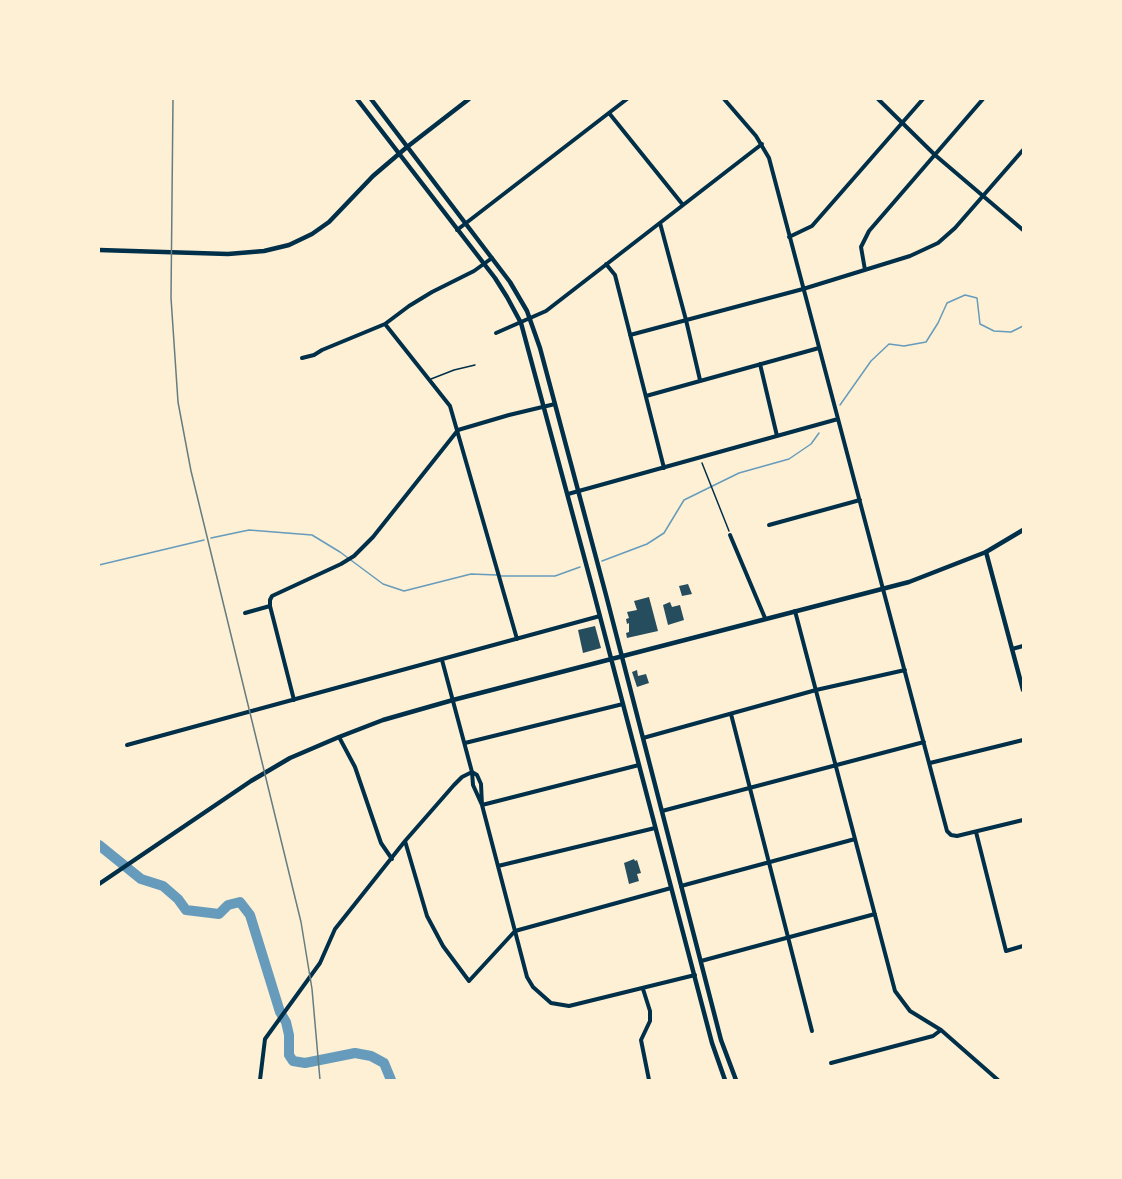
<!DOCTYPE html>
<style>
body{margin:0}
#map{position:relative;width:1122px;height:1179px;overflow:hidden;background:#fdf0d5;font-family:"Archivo Narrow",sans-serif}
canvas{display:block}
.frame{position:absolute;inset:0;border:100px solid #fdf0d5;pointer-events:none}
</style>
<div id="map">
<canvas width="1122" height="1179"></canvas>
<div class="frame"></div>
</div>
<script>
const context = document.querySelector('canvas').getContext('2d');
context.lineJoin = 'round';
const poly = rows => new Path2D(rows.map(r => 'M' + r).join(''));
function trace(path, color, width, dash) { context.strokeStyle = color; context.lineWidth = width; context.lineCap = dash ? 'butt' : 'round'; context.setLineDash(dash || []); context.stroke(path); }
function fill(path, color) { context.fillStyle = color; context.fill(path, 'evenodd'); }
trace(poly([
 [840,405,871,361,889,344,904,346,926,342,938,323,947,303,965,295,977,298,980,324,994,331,1011,332,1023,326],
 [211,538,249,530,312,535,340,552,383,584,404,591,471,574,497,575],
 [602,561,647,544,664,533,684,500,739,473,789,459,811,444,819,433],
 [99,565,204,540],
 [501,576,555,576,580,567]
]), '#669bbc', 1.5);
trace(poly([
 [99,845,141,879,163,886,178,899,186,910,219,914,228,905,240,902,250,915,280,1012,286,1022,289,1035,289,1055,293,1061,305,1063,355,1053,371,1056,384,1063,391,1080]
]), '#669bbc', 10);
fill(poly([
 [688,584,692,594,682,596,679,586],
 [649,597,658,631,627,638,626,633,629,632,629,623,627,624,626,619,629,618,627,612,637,610,634,601],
 [670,602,672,607,680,605,684,620,668,625,663,605],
 [595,626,601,648,583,653,578,630],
 [637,670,638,676,646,674,649,683,637,687,632,672],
 [634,859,635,861,637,860,641,873,637,874,639,881,629,884,624,863]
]), '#264d5e');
trace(poly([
 [702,463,729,531]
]), '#003049', 1.5);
trace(poly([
 [431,379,454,370,475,365]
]), '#003049', 1.5);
trace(poly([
 [724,99,756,136,769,158,947,831,951,835,957,836,1023,820],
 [878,99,935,155,1023,230],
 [609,113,683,205],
 [660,223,686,320,700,380],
 [457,230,627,99],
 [789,237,812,226,923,99],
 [606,264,615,275,664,468],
 [865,270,861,247,869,231,983,99],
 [385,324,450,406,517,639],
 [496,333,546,311,762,144],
 [630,335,803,289,910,256,938,243,955,228,1023,150],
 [302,358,314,355,322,350,385,324,409,306,432,292,474,271,492,258],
 [760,364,777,436],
 [646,396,819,348],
 [568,494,838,419],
 [769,525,860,500],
 [730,535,765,618],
 [795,611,895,991,910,1011,941,1030,998,1080],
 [245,613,270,606],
 [1012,649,1023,646],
 [442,660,472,772,473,785,482,805,527,977,533,987,551,1003,569,1006,695,975],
 [294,700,270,606,270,600,272,596,341,564,354,556,373,537,458,430,509,415,555,404],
 [731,714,812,1031],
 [339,737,355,767,381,843,392,859],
 [643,738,816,690,905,670],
 [465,743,623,704],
 [127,745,600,616],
 [930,763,1023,740],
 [472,772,477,775,481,784,482,805],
 [482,805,639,765],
 [662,811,924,742],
 [976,832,1006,951,1023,946],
 [405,841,427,916,443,946,469,981,515,931,671,888],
 [498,866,655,828],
 [681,886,855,839],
 [701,961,875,914],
 [643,989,650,1011,650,1021,641,1040,649,1080],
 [831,1063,933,1036,941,1030],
 [260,1080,265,1039,320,963,335,929,405,841,454,785,462,777,472,772]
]), '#003049', 4);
trace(poly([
 [407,147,469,99],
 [986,552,1023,690]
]), '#003049', 4.5);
trace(poly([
 [357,99,495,278,507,297,521,323,592,586,712,1043,725,1080],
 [371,99,510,282,527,311,540,348,606,595,721,1040,736,1080],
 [99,250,228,254,264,251,289,245,312,234,329,222,373,176,407,147],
 [99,884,251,781,290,758,339,737,383,720,453,700,909,582,986,552,1023,530]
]), '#003049', 4.5);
trace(poly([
 [173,99,171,298,178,402,191,471,301,922,312,989,320,1080]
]), '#657d81', 1.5);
</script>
